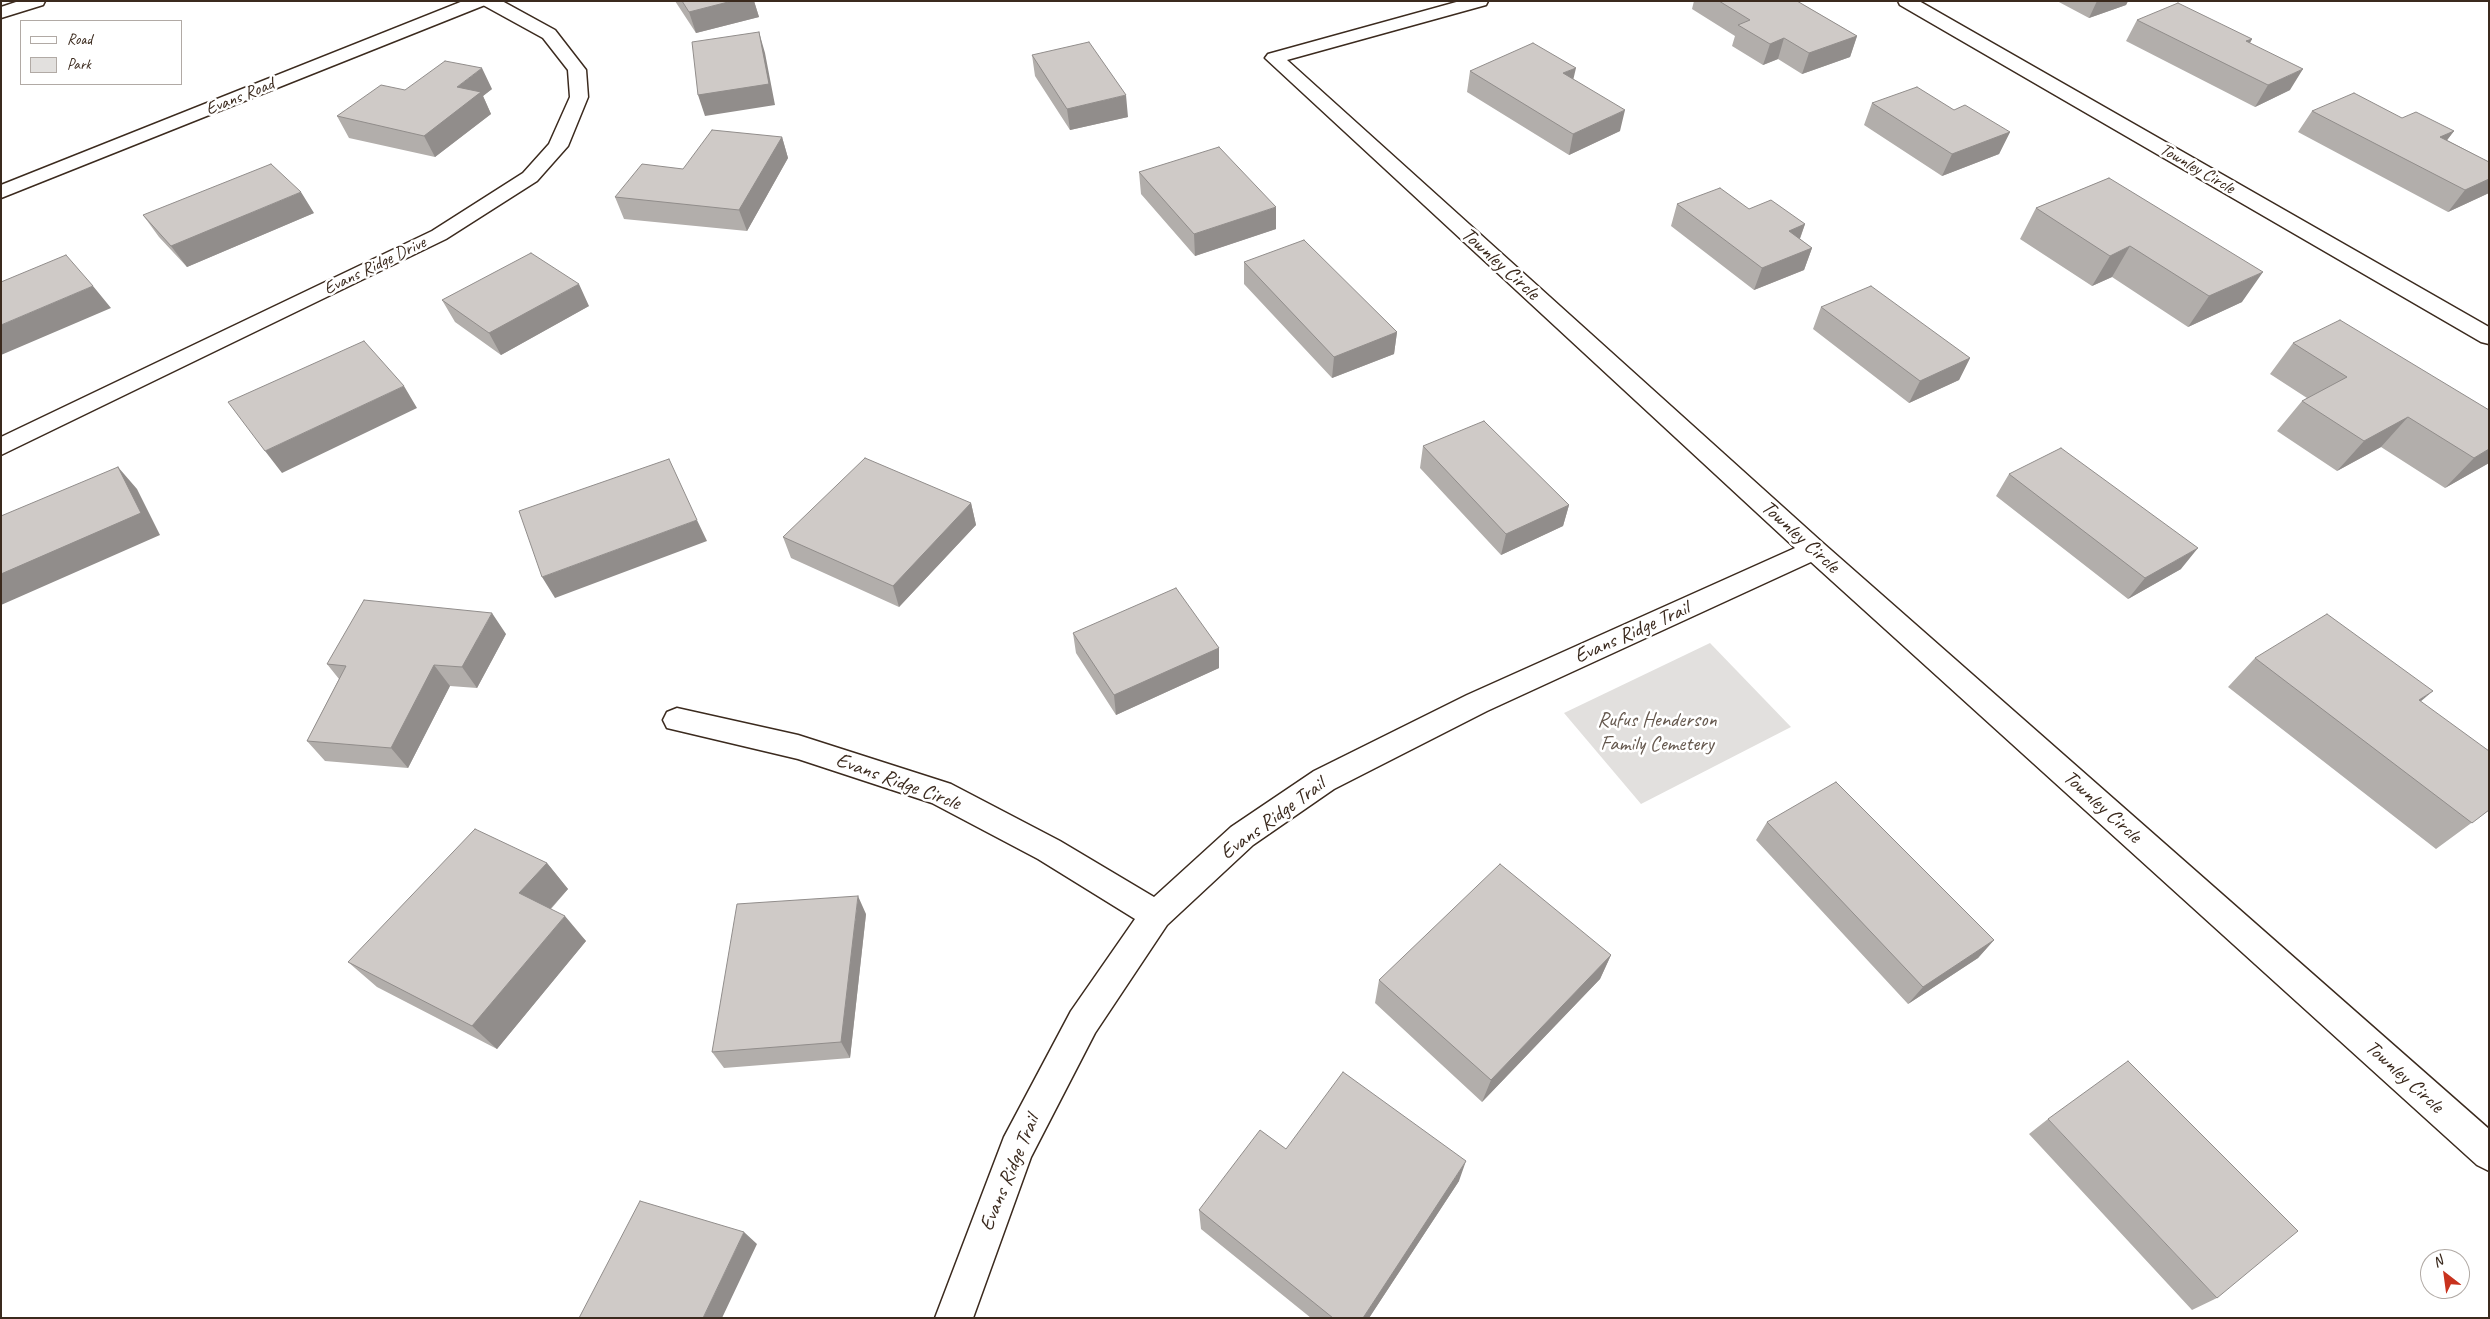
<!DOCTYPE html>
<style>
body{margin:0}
#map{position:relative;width:2490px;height:1319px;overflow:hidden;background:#fff;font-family:Caveat,sans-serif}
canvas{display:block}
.frame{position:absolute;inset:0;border:2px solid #3b2a1e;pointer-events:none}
.legend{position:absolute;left:20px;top:20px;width:162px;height:65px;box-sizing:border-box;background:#fff;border:1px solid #b1aaa5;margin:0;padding:6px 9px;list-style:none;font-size:15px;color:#3b2a1e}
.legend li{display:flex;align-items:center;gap:10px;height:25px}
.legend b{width:25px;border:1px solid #b1aaa5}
.north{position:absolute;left:2420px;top:1249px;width:50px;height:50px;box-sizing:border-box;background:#fff;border:1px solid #b1aaa5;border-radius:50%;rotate:330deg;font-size:14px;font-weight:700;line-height:20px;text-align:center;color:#3b2a1e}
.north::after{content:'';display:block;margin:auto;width:18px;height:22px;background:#c8321e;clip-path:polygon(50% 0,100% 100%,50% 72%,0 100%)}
</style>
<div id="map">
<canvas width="2490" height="1319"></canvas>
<div class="frame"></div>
<ul class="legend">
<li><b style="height:6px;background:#fff"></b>Road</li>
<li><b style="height:14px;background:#e2e0de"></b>Park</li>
</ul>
<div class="north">N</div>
</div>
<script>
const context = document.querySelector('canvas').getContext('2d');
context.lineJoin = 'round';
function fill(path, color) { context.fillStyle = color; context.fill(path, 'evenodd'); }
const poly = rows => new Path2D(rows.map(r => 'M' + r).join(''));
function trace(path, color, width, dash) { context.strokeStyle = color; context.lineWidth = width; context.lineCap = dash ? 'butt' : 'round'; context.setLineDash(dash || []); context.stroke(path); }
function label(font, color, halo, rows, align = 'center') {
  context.font = font + ' Caveat,sans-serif'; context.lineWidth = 5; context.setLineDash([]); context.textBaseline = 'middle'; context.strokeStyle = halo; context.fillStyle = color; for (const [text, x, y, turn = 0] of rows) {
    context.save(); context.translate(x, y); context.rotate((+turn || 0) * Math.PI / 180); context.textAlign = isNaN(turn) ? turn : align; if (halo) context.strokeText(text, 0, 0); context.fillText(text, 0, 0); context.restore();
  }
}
fill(poly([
 [1710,643,1791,727,1641,804,1564,713]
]), '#e2e0de');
const street = poly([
 [19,1,45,1,43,5,1,18,1,7,19,1],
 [481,1,502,1,555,30,586,70,588,97,568,146,537,181,446,239,1,455,1,437,432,231,523,173,549,144,570,97,568,70,543,38,483,5,481,1],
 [1460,1,1488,1,1486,5,1287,60,1823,543,2489,1129,2489,1171,2477,1165,1811,562,1487,711,1334,789,1253,845,1167,925,1095,1033,1031,1157,973,1318,935,1318,1004,1137,1071,1011,1135,919,1038,859,932,803,798,759,667,728,663,720,667,712,677,708,798,735,951,784,1060,841,1154,897,1231,827,1314,771,1467,695,1795,548,1265,58,1268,54,1460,1],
 [1898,1,1919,1,2489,327,2489,344,2481,342,1900,5,1898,1]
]);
const secondary = poly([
 [463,1,487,1,485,5,1,198,1,185,463,1]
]);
trace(street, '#3b2a1e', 3);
trace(secondary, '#3b2a1e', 3);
fill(street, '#fff');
fill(secondary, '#fff');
fill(poly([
 [675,1,754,1,759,17,696,33],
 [1694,1,1797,1,1857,36,1850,57,1802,74,1778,59,1763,65,1732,46,1735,36,1692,9],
 [2057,1,2128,1,2126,5,2089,18],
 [2137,20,2252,39,2250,43,2290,90,2255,107,2126,41],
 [1032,55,1128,117,1070,130,1035,76],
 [1470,71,1573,79,1620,131,1569,155,1467,92],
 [492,89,483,96,491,114,435,157,349,138,337,116,405,90],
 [1872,103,1954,110,2010,132,1999,154,1942,176,1864,125],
 [2312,111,2402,118,2454,131,2447,140,2489,162,2489,193,2448,212,2298,132],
 [782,137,788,158,747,231,624,219,615,197,683,169],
 [1139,172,1276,229,1195,256,1141,194],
 [2109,178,2242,302,2188,327,2112,277,2092,286,2020,239,2036,208],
 [1677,204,1749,209,1805,224,1800,239,1812,248,1804,270,1754,290,1671,226],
 [314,213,187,267,159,237,143,215],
 [1244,262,1397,332,1394,354,1332,378,1244,284],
 [442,300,589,306,501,355,455,322],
 [1821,307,1970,358,1959,380,1909,403,1813,329],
 [2293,343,2489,410,2489,463,2445,488,2381,447,2337,471,2277,431,2302,401,2307,398,2270,374],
 [1423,446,1569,505,1563,526,1501,555,1420,468],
 [2009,474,2181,569,2128,599,1996,496],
 [971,503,976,525,899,607,791,558,783,537],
 [1073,633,1219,648,1219,668,1116,715,1076,653],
 [506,634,477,688,450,686,408,768,325,761,307,741,339,679,327,664],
 [2255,658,2421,702,2489,810,2436,849,2228,687],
 [1767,822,1994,940,1978,958,1908,1004,1756,840],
 [547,863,568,889,551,909,586,941,497,1049,377,987,348,962],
 [866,914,850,1058,724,1068,712,1052],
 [1611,955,1600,979,1482,1102,1375,1003,1379,980],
 [2048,1119,2217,1298,2192,1310,2029,1134],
 [1286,1149,1459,1181,1369,1318,1311,1318,1201,1229,1199,1210]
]), '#b2aeab');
fill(poly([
 [732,1,754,1,759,17,696,33,689,12],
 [2097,1,2128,1,2126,5,2089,18],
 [759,32,765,53,775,105,705,116,698,95],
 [1857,36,1850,57,1802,74,1809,53],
 [1784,38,1778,59,1763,65,1770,44],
 [2252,39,2240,60,2246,41],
 [482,68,492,89,483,96,491,114,435,157,424,136,457,87],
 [1576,68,1571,89,1563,73],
 [2303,69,2290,90,2255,107,2268,85],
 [1126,95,1128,117,1070,130,1067,109],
 [1625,110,1620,131,1569,155,1573,134],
 [2454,131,2438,152,2440,137],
 [2010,132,1999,154,1942,176,1952,154],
 [782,137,788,158,747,231,739,210],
 [2489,179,2489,193,2448,212,2465,190],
 [301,192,314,213,187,267,171,246],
 [1276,207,1276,229,1195,256,1194,234],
 [1805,224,1797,246,1789,231],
 [2130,246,2112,277,2092,286,2110,256],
 [1812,248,1804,270,1754,290,1762,268],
 [2263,272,2242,302,2188,327,2209,296],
 [579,284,589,306,501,355,489,333],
 [93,286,111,308,1,355,1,325],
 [1397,332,1394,354,1332,378,1334,357],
 [1970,358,1959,380,1909,403,1920,381],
 [404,386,417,408,282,473,265,451],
 [2408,417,2381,447,2337,471,2364,441],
 [2489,449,2489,463,2445,488,2474,458],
 [118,467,137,489,160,535,1,605,1,574],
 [971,503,976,525,899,607,893,586],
 [1569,505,1563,526,1501,555,1506,534],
 [697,520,707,541,555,598,542,577],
 [2198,548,2181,569,2128,599,2145,578],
 [492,613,506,634,477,688,462,667],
 [1219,648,1219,668,1116,715,1114,695],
 [434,665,450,686,408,768,391,748],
 [2433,691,2400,719,2419,700],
 [547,863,568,889,541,919,519,893],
 [858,896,866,914,850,1058,841,1042],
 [565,916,586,941,497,1049,472,1026],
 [1994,940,1978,958,1908,1004,1923,987],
 [1611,955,1600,979,1482,1102,1491,1080],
 [1466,1161,1459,1181,1369,1318,1363,1318],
 [744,1232,757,1244,722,1318,703,1318]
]), '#918d8b');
const building = poly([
 [682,1,732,1,689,12,682,1],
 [1719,1,1797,1,1857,36,1809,53,1784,38,1770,44,1738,25,1750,20,1719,1],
 [2178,3,2252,39,2246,41,2303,69,2268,85,2137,20,2178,3],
 [759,32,769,84,698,95,692,42,759,32],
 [1089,42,1126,95,1067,109,1032,55,1089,42],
 [1533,43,1576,68,1563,73,1625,110,1573,134,1470,71,1533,43],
 [445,61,482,68,457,87,481,92,424,136,337,116,381,85,405,90,445,61],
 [1917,87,1954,110,1965,105,2010,132,1952,154,1872,103,1917,87],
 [2354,93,2402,118,2416,112,2454,131,2440,137,2489,162,2489,179,2465,190,2312,111,2354,93],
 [712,130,782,137,739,210,615,197,642,164,683,169,712,130],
 [1219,147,1276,207,1194,234,1139,172,1219,147],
 [271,164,301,192,171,246,143,215,271,164],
 [2109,178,2263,272,2209,296,2130,246,2110,256,2036,208,2109,178],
 [1720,188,1749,209,1771,200,1805,224,1789,231,1812,248,1762,268,1677,204,1720,188],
 [1304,240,1397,332,1334,357,1244,262,1304,240],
 [531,253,579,284,489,333,442,300,531,253],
 [66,255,93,286,1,325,1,282,66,255],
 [1871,286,1970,358,1920,381,1821,307,1871,286],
 [2340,320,2489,410,2489,449,2474,458,2408,417,2364,441,2302,401,2347,377,2293,343,2340,320],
 [364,341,404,386,265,451,228,402,364,341],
 [1484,421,1569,505,1506,534,1423,446,1484,421],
 [2061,448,2198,548,2145,578,2009,474,2061,448],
 [865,458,971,503,893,586,783,537,865,458],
 [669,459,697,520,542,577,519,511,669,459],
 [118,467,141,513,1,574,1,516,118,467],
 [1176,588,1219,648,1114,695,1073,633,1176,588],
 [364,600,492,613,462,667,434,665,391,748,307,741,346,666,327,664,364,600],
 [2327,614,2433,691,2419,700,2489,751,2489,810,2472,823,2255,658,2327,614],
 [1836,782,1994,940,1923,987,1767,822,1836,782],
 [475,829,547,863,519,893,565,916,472,1026,348,962,475,829],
 [1500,864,1611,955,1491,1080,1379,980,1500,864],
 [858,896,841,1042,712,1052,737,904,858,896],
 [2128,1061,2298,1231,2217,1298,2048,1119,2128,1061],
 [1343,1072,1466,1161,1363,1318,1333,1318,1199,1210,1260,1130,1286,1149,1343,1072],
 [640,1201,744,1232,703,1318,579,1318,640,1201]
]);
fill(building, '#cfcac7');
trace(building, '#918d8b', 1);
label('18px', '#3b2a1e', '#fff', [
 ["Evans Road",240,97,-22],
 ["Townley Circle",2197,169,30],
 ["Evans Ridge Drive",375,266,-26]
]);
label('21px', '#3b2a1e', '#fff', [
 ["Townley Circle",1500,264,42],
 ["Townley Circle",1800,537,42],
 ["Evans Ridge Trail",1632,633,-24],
 ["Evans Ridge Circle",898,782,20],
 ["Townley Circle",2102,807,42],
 ["Evans Ridge Trail",1273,819,-36],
 ["Townley Circle",2404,1077,42],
 ["Evans Ridge Trail",1010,1173,-67]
]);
label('21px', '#65584e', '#fff', [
 ["Rufus Henderson",1657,720],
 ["Family Cemetery",1657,744]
]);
</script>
